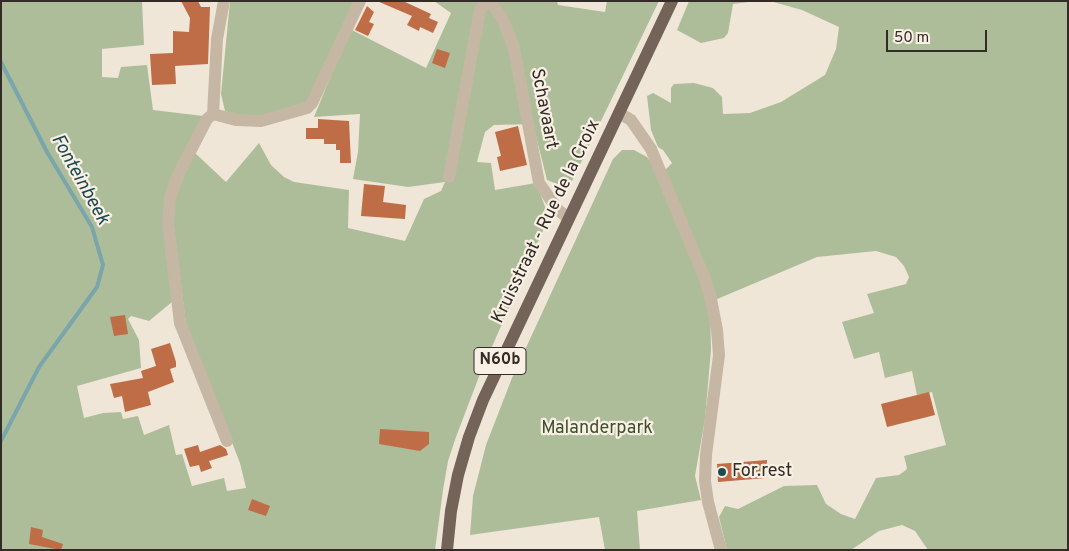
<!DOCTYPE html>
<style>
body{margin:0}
#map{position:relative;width:1069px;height:551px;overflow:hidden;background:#efe6d8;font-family:Overpass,sans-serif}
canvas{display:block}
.frame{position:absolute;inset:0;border:2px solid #332b26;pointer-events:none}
.scale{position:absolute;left:886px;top:30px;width:101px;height:22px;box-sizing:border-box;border:2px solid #332b26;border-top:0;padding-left:6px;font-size:15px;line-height:18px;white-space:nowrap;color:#332b26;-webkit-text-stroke:4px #f8f0e4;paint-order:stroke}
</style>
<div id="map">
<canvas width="1069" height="551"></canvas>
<div class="frame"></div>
<div class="scale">50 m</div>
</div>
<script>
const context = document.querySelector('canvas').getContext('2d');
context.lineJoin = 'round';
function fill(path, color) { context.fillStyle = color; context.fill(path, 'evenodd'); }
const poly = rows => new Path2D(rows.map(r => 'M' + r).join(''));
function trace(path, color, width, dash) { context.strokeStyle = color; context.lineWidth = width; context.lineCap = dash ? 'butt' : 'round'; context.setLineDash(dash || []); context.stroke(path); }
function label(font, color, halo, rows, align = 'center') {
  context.font = font + ' Overpass,sans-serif'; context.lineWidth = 4.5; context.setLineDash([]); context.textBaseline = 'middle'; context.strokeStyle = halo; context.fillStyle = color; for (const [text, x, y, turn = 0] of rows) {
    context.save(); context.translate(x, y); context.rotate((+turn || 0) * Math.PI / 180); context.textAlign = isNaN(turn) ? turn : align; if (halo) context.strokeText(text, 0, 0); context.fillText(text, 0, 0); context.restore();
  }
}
fill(poly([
 [1,1,142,1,144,45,102,49,102,77,118,78,121,67,147,65,153,110,203,116,169,190,172,302,149,321,131,316,128,319,139,340,141,368,77,386,84,418,103,413,121,412,123,419,138,416,144,435,169,425,176,455,182,454,192,486,224,478,227,491,246,488,240,463,186,325,171,206,194,152,226,182,259,143,271,165,284,177,294,182,349,190,348,228,405,241,424,199,441,191,445,182,408,187,353,179,358,152,360,114,314,117,350,29,426,68,451,13,434,1,557,1,558,5,605,12,607,1,659,1,572,181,560,185,547,180,533,124,494,125,485,132,477,162,491,163,495,190,536,183,549,217,480,374,456,437,448,461,443,490,435,550,1,550],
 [230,1,357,1,309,102,251,119,225,111,221,94],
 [689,1,756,1,733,4,728,33,724,38,701,43,677,30],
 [770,1,1068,1,1068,550,928,550,915,531,902,525,879,531,851,550,727,550,719,517,725,506,738,509,784,486,817,485,826,504,841,514,855,519,876,478,899,475,906,470,907,468,904,456,946,445,932,392,917,395,912,371,885,378,879,352,854,359,842,322,874,313,867,294,906,284,909,277,904,266,896,257,876,251,817,257,710,302,711,350,705,419,695,476,701,500,637,511,640,550,605,550,599,517,470,535,473,496,486,445,512,378,613,159,622,150,634,150,647,157,661,174,672,163,663,150,658,147,651,130,647,96,653,93,671,103,671,88,674,84,694,83,713,88,722,97,723,114,750,113,781,102,825,75,836,49,839,27,802,10]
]), '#aebd99');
trace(poly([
 [1,62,47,152,92,227,103,265,97,287,39,367,1,441]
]), '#79a5ab', 4);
fill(poly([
 [181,1,198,1,201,7,210,7,208,64,175,66,176,84,152,85,150,54,173,53,173,31,189,32,190,18],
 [377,1,403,1,431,14,429,18,438,22,433,33,420,27,419,31,407,25,412,16],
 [367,6,374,12,369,22,374,24,368,36,355,30],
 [437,49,450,53,445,68,432,63],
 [318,119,349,121,351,163,340,163,340,150,336,150,336,144,324,144,324,139,306,139,306,128,318,128],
 [518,126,527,165,500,171,497,157,501,156,495,132],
 [364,184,385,186,383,202,406,205,405,219,361,216],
 [125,315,128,334,114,336,110,317],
 [170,343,176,362,176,367,170,369,174,382,148,392,151,405,125,412,122,396,114,398,110,384,143,378,141,371,156,366,151,349],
 [929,392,935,415,887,427,881,404],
 [380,429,429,432,429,444,420,451,379,444],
 [198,445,200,452,220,445,226,449,228,455,209,461,212,468,201,472,199,465,190,467,184,449],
 [767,460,766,478,718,482,717,464],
 [252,499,270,506,266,516,248,510],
 [31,527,43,530,42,537,63,544,61,550,29,544]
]), '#bf6d47');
trace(poly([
 [224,1,217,39,213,114,207,119,178,175,170,198,168,224,180,323,227,441],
 [490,1,503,20,514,48,539,183,558,210,568,218],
 [619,113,631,120,651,149,705,279,711,299,717,330,719,355,706,455,705,481,708,502,721,550],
 [213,114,236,120,261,121,307,108,312,103,360,1],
 [449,177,480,10,486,1]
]), '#c6b7a5', 12);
trace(poly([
 [447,550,451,511,458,475,469,437,483,400,672,1]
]), '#746358', 12);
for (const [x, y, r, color] of [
 [722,472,5,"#1e4a51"]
]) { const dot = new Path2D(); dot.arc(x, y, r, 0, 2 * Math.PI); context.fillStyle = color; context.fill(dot); trace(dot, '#f8f0e4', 2); }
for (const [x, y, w] of [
 [500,361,52]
]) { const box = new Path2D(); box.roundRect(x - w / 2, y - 13.5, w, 27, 4); context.fillStyle = '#f8f0e4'; context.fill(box); trace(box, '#332b26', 1); }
label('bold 16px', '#332b26', null, [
 ["N60b",500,361]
]);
label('18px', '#332b26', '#f8f0e4', [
 ["Schavaart",543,109,79],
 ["Kruisstraat - Rue de la Croix",547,222,-64]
]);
label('18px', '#3f4f2b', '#f8f0e4', [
 ["Malanderpark",597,429]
]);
label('18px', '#332b26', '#f8f0e4', [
 ["For.rest",732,472]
], 'left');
label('italic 19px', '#1e4a51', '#f8f0e4', [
 ["Fonteinbeek",79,180,61]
]);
</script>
